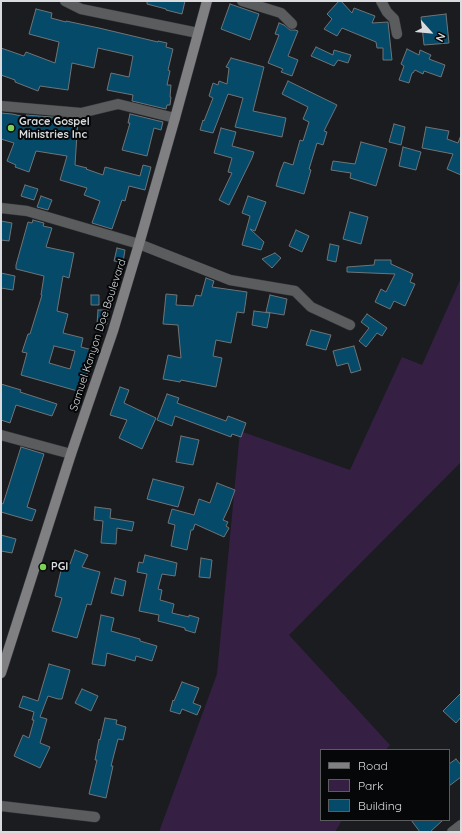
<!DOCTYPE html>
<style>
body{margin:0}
#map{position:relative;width:462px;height:833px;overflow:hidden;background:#1a1c20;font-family:Quicksand,sans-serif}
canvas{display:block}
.frame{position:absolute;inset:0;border:2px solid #d9dbde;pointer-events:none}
.legend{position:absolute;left:320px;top:749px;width:130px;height:72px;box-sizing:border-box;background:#060708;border:1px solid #5a5c5e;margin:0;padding:5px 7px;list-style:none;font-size:12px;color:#d9dbde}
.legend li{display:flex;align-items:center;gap:8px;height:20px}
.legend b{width:20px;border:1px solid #5a5c5e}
.north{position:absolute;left:410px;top:12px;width:40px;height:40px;-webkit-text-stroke:3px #060708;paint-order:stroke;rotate:117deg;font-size:11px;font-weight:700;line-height:16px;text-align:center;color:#d9dbde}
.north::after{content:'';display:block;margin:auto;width:14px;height:18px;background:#d9dbde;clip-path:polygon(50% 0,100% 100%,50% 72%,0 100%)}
</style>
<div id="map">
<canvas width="462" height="833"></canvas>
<div class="frame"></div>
<ul class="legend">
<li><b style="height:5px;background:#808083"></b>Road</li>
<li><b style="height:11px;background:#352044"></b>Park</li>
<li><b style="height:11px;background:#054a69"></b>Building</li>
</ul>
<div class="north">N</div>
</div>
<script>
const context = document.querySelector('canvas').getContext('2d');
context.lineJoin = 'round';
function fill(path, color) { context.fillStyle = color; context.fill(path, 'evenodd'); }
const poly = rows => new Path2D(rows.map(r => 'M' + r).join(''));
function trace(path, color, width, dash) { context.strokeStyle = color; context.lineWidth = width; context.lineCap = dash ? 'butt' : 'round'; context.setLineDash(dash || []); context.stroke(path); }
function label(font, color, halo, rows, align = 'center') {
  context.font = font + ' Quicksand,sans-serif'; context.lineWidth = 4; context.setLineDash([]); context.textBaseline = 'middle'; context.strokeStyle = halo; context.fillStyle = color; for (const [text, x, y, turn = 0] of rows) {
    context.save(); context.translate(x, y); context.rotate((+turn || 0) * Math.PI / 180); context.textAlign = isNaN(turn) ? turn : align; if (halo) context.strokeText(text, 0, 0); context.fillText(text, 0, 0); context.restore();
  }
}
fill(poly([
 [461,278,461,462,289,635,390,745,386,750,321,750,321,820,342,820,335,832,159,832,217,674,240,431,350,470,402,357,422,365]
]), '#352044');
const building = poly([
 [147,1,185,1,182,14,166,10,166,9,147,4,147,1],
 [339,1,341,1,352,13,354,8,375,16,372,23,388,22,392,60,383,60,383,48,377,48,376,42,342,28,337,36,324,29,332,19,327,14,339,1],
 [230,4,259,14,250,40,221,29,230,4],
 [36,9,52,13,51,18,66,22,66,21,99,28,158,42,158,41,167,43,166,47,173,49,168,70,170,71,167,85,171,85,170,97,171,97,170,105,167,105,166,109,132,101,133,95,107,90,111,73,129,77,133,56,98,48,94,68,72,63,68,90,40,86,38,91,15,82,15,80,1,75,1,48,24,56,26,52,55,63,59,42,29,34,36,9],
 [446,14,449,43,424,45,421,17,446,14],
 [279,23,284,25,290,30,295,30,298,31,288,56,298,60,292,76,281,72,283,69,268,63,279,35,275,34,279,23],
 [316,47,333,55,334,50,351,55,348,63,338,60,334,66,311,56,316,47],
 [407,49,419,55,420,50,431,55,429,59,445,65,441,77,424,71,423,74,415,70,413,73,412,73,409,83,399,80,404,66,401,64,407,49],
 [231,58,264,67,253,111,286,118,282,137,235,127,243,98,228,94,213,133,200,130,203,120,204,121,213,98,209,96,213,83,218,85,219,81,227,84,229,68,226,67,231,58],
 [288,81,337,105,324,131,327,132,323,145,317,143,309,169,311,170,304,194,276,186,280,172,284,162,293,165,300,140,303,141,309,122,303,119,308,107,282,94,288,81],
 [1,113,12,114,26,117,26,115,78,119,75,165,87,168,86,169,103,175,105,167,140,176,143,165,151,167,145,190,129,186,125,201,122,200,112,229,92,223,100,201,84,195,87,188,60,180,67,156,36,151,29,172,15,167,16,165,7,161,14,143,1,139,1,113],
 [130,114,163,122,161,130,154,128,147,156,122,150,130,123,128,123,130,114],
 [394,124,405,127,401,145,389,142,394,124],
 [426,127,449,131,447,139,458,143,461,135,461,175,447,169,453,154,422,148,426,127],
 [221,128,236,132,232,146,254,152,252,158,229,205,219,200,232,173,228,172,232,158,214,153,221,128],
 [361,142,387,149,376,186,350,178,351,173,331,170,333,161,355,164,361,142],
 [403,147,421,152,416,170,399,166,403,147],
 [25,185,38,189,34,200,21,196,25,185],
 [41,196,52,200,48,210,37,207,41,196],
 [248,196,266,202,255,231,250,229,264,242,261,250,242,245,250,216,242,213,248,196],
 [350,212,368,217,361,244,343,239,350,212],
 [33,220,44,223,43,226,52,228,46,247,74,253,69,278,63,276,57,311,68,314,63,333,83,338,81,347,96,351,93,362,91,362,81,392,21,375,27,353,22,352,28,334,30,334,42,295,41,295,44,276,16,269,16,265,28,222,32,223,33,220],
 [54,346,75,351,70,369,49,363,54,346],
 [1,221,12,223,9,241,1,240,1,221],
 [296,230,309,236,302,252,289,246,296,230],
 [330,244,339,246,336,262,327,260,330,244],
 [117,248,125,250,123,262,114,261,117,248],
 [275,253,281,258,272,268,262,259,275,253],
 [375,260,391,260,391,264,413,274,410,282,415,284,405,306,394,301,390,309,375,302,381,289,386,292,395,274,347,272,347,267,374,265,375,260],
 [1,273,15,276,13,290,1,288,1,273],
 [206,278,214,281,212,287,247,292,244,313,237,312,231,343,216,340,213,356,222,358,216,387,181,380,180,382,163,379,168,355,181,358,178,325,163,324,166,294,177,295,176,305,193,306,196,295,201,296,206,278],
 [91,295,99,295,99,305,91,305,91,295],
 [270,295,287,299,284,315,266,312,270,295],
 [98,310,108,310,107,324,97,324,98,310],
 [254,311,270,313,267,328,252,325,254,311],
 [367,314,387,328,382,336,377,333,366,347,359,341,369,328,361,322,367,314],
 [311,330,331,335,326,350,306,345,311,330],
 [354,346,361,370,351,373,348,363,337,366,333,351,354,346],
 [1,384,21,390,20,392,57,404,52,416,16,405,10,423,1,420,1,384],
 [120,387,129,390,124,403,156,418,142,449,119,438,127,420,110,415,120,387],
 [167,394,179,398,177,403,226,421,228,416,246,423,241,437,232,434,231,437,175,416,172,426,157,420,167,394],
 [181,436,199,440,193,465,176,462,181,436],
 [21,447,44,454,27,507,36,510,32,521,1,512,1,503,3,504,21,447],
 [153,479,184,487,178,507,147,499,153,479],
 [217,483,235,490,229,507,223,520,228,522,226,526,229,528,224,537,195,524,193,530,191,530,187,550,171,546,175,525,168,523,172,509,194,515,199,499,210,503,217,483],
 [95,507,111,509,110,518,134,522,132,531,117,528,116,544,101,543,103,521,94,520,95,507],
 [1,535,16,539,12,553,1,551,1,535],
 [75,550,88,555,82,567,100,572,91,605,87,604,77,638,52,631,62,598,55,596,63,562,70,564,75,550],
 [145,555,177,563,175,576,162,574,158,589,162,590,160,600,174,604,172,613,189,617,189,615,199,618,195,633,185,630,185,628,158,621,159,615,139,611,147,574,137,572,139,562,143,563,145,555],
 [201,558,212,560,210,578,199,577,201,558],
 [115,578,126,581,123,596,111,593,115,578],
 [101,615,114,618,111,631,140,639,140,641,157,646,152,661,136,656,135,661,107,653,105,666,92,664,101,615],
 [49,664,70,670,62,699,58,699,48,696,40,717,47,719,40,743,50,747,40,768,14,756,23,735,29,738,34,720,32,720,34,712,19,707,23,696,38,701,49,664],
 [182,682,199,688,193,703,201,706,197,715,182,709,180,714,170,711,173,700,174,701,182,682],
 [82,689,98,696,91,711,75,703,82,689],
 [461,693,461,717,456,723,443,711,461,693],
 [105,718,117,720,116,724,126,727,123,740,118,739,111,766,113,766,106,798,89,794,97,760,95,760,99,739,100,740,105,718],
 [456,759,461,765,461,777,449,786,449,764,456,759],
 [411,820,443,820,430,832,420,832,411,820]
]);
fill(building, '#054a69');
trace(building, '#6f7477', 1);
const street = poly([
 [65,1,81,9,198,33],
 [242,1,281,13,292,24],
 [381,1,387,12,394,19,397,34],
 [1,106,81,113,118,104,175,118],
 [1,208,27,211,139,244,230,280,295,291,311,307,350,325],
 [1,435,71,454],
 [1,806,95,817],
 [452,832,461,825]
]);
const secondary = poly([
 [1,673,71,454,113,331,139,244,175,118,207,1]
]);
trace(street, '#35373b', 11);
trace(secondary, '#35373b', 11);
trace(street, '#5b5c5e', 10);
trace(secondary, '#808083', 10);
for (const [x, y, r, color] of [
 [11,128,4,"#7cd155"],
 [43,567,4,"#7cd155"]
]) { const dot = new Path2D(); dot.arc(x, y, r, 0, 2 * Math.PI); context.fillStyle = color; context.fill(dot); trace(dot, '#060708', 1.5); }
label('bold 11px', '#d9dbde', '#060708', [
 ["Grace Gospel",19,122],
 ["Ministries Inc",19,135],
 ["PGI",51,567]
], 'left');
label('11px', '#d9dbde', '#060708', [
 ["Samuel Kanyon Doe Boulevard",98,335,-72]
]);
</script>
